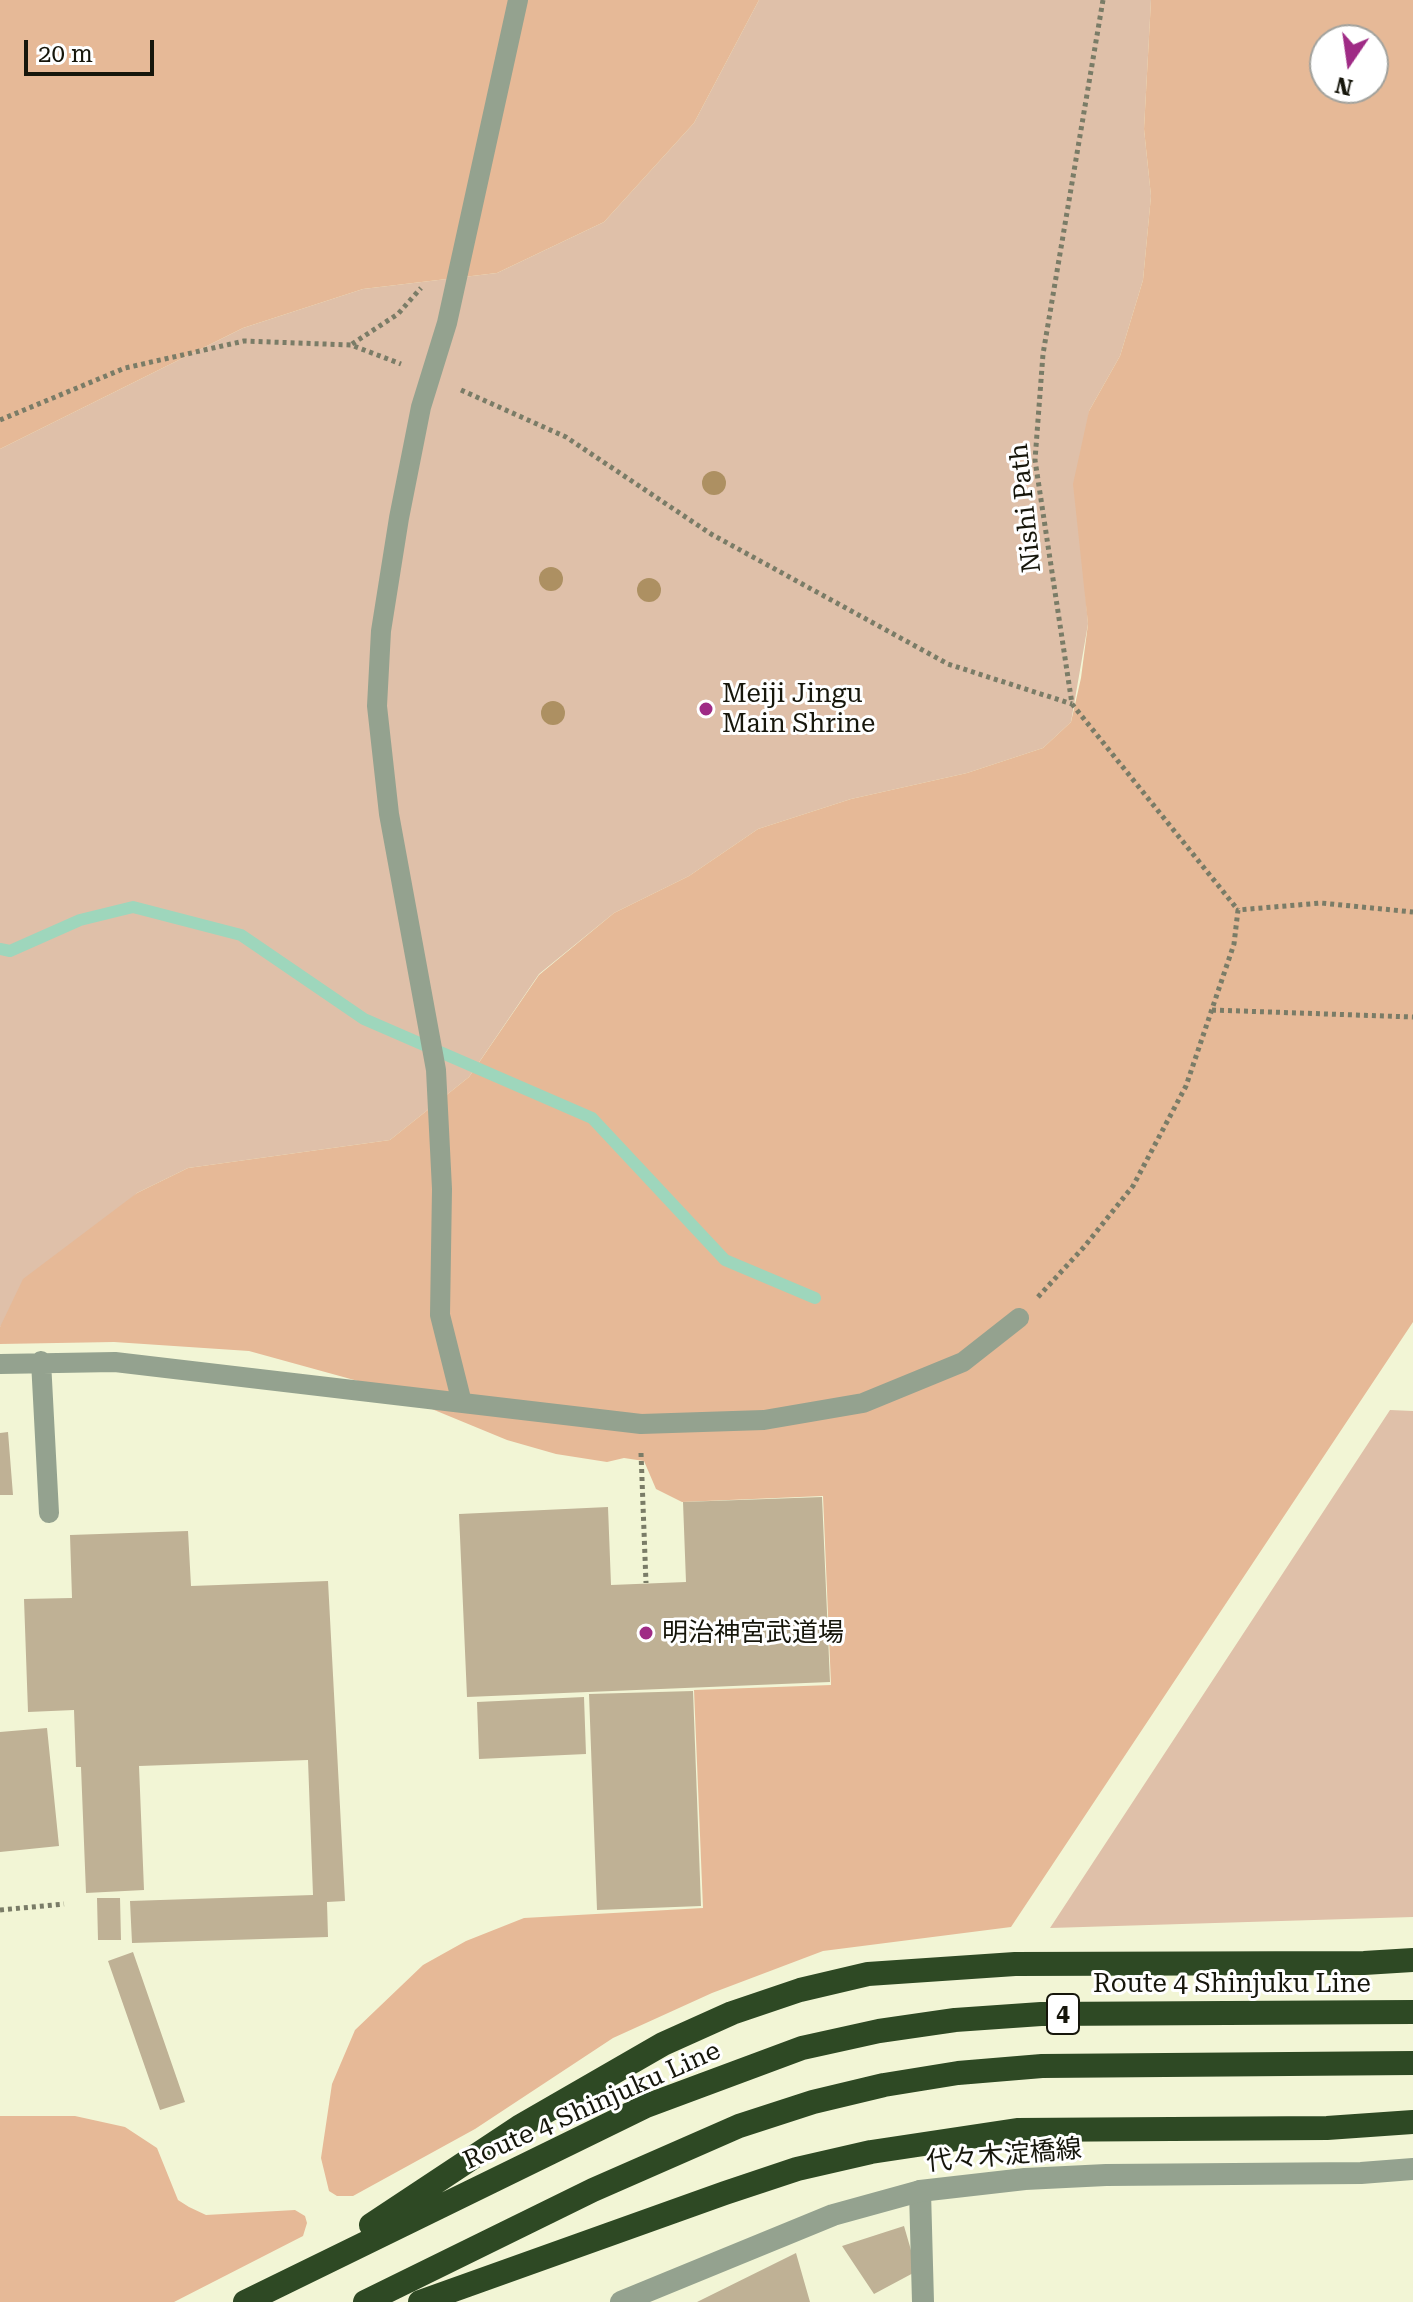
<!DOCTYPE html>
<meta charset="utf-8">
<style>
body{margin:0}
#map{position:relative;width:1413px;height:2302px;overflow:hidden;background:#f2f5d5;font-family:"Roboto Serif",serif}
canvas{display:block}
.north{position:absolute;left:1309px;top:24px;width:80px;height:80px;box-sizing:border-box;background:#fff;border:2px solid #a2a29d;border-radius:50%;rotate:193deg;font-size:22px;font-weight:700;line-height:32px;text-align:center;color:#16160b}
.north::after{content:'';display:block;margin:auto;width:28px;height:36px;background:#9f2b85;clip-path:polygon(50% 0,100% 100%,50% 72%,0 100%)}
.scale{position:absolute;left:24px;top:40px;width:130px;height:36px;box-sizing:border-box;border:4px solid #16160b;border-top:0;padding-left:10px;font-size:24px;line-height:28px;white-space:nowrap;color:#16160b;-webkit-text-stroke:6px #fff;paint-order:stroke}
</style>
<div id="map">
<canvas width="1413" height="2302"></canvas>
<div class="north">N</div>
<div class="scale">20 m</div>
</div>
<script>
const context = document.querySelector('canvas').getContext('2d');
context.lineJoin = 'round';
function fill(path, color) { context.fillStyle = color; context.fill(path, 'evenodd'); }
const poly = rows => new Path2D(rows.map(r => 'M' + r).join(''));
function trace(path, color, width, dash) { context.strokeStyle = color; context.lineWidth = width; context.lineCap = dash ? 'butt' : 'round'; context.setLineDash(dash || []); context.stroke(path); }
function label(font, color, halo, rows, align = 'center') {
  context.font = font + ' "Roboto Serif","Noto Sans JP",serif'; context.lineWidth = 6; context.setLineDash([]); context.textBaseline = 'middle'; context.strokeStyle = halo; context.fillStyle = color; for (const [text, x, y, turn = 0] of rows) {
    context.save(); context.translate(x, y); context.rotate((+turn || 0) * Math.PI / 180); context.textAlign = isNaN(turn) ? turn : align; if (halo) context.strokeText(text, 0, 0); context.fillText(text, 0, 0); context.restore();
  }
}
fill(poly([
 [759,0,1151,0,1144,129,1151,196,1143,280,1120,356,1089,411,1083,564,1088,624,1071,722,1043,748,967,773,851,799,758,829,689,876,614,913,539,974,469,1077,390,1140,188,1168,137,1193,0,1327,0,449,243,328,363,289,497,273,604,222,694,123],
 [1390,1410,1413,1411,1413,1917,1050,1928]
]), '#dfc0a9');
fill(poly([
 [0,0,759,0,694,123,604,222,497,273,363,289,243,328,0,449],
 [1151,0,1413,0,1413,1322,1011,1927,823,1951,712,1993,613,2038,475,2129,353,2196,337,2196,329,2191,321,2158,332,2084,355,2030,423,1965,466,1941,524,1918,703,1908,694,1690,831,1685,823,1496,682,1502,656,1489,644,1461,624,1458,607,1462,556,1454,507,1440,376,1386,249,1351,114,1342,0,1344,0,1327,23,1279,137,1193,188,1168,390,1140,469,1077,539,975,614,913,689,876,758,829,851,799,967,773,1043,748,1071,722,1081,678,1088,624,1073,484,1089,411,1120,356,1143,280,1151,196,1144,129],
 [1325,40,1373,40,1373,88,1325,88],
 [0,2116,75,2116,125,2127,157,2148,178,2200,189,2207,206,2215,295,2210,305,2216,307,2223,303,2236,174,2302,0,2302]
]), '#e6b997');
trace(poly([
 [0,949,10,951,80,920,133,907,241,935,364,1019,592,1118,725,1260,815,1298]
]), '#9ed6bc', 12);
fill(poly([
 [8,1432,13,1495,0,1495,0,1433],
 [822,1497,830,1682,467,1697,459,1514,608,1507,611,1585,686,1582,683,1502],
 [188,1531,191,1586,328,1581,345,1901,327,1902,328,1937,132,1943,130,1901,313,1895,308,1760,139,1766,144,1890,86,1893,81,1767,76,1767,74,1710,28,1712,24,1599,72,1598,70,1535],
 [693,1691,701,1906,597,1910,589,1694],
 [584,1697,586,1754,479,1759,477,1702],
 [47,1728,59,1846,0,1852,0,1732],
 [97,1898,120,1898,121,1940,98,1940],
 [133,1952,185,2102,160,2110,108,1961],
 [904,2226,917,2271,874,2294,842,2246],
 [796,2253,810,2302,697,2302]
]), '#bfb195');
trace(poly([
 [1103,0,1043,354,1035,460,1072,704,1238,910],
 [352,344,398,314,421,288],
 [461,390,566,437,711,534,948,664,1072,704],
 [0,420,125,368,244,341,351,345,401,364],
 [1212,1010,1413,1017],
 [1038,1297,1084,1247,1133,1186,1186,1086,1234,944,1238,910,1321,903,1413,912],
 [641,1453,646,1583],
 [0,1910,64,1904]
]), '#7a7c67', 5, [4, 4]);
trace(poly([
 [41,1361,49,1513],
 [0,1364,115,1362,641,1424,764,1420,863,1403,963,1362,1019,1318],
 [462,1403,440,1315,442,1189,436,1070,389,814,377,706,381,631,399,518,421,407,447,323,518,0]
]), '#94a28f', 20);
trace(poly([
 [920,2191,923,2302]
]), '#94a28f', 22);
trace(poly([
 [621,2302,833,2215,920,2191,1025,2179,1106,2175,1361,2173,1413,2169]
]), '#94a28f', 22);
trace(poly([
 [371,2225,519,2127,663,2044,732,2013,800,1990,868,1974,1015,1964,1364,1963,1413,1960],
 [245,2302,646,2106,802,2048,879,2031,955,2020,1041,2014,1413,2012],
 [365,2302,593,2190,739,2126,813,2102,884,2085,958,2073,1042,2066,1413,2063],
 [420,2302,725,2193,797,2169,871,2152,1017,2130,1327,2128,1413,2122]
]), '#2e4924', 24);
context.fillStyle = '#ad9062';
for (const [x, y] of [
 [714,483],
 [551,579],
 [649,590],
 [553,713]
]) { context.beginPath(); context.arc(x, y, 12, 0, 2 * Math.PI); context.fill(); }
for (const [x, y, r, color] of [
 [706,709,8,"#9f2b85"],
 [646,1633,8,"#9f2b85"]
]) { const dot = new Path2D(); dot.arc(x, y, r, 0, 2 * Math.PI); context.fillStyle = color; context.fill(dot); trace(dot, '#fff', 3); }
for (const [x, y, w] of [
 [1063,2014,32]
]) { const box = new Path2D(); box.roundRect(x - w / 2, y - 20, w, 40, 6); context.fillStyle = '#fff'; context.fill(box); trace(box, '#16160b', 2); }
label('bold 24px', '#16160b', null, [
 ["4",1063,2014]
]);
label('26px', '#16160b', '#fff', [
 ["Nishi Path",1026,508,-96],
 ["Route 4 Shinjuku Line",1232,1984],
 ["Route 4 Shinjuku Line",592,2106,-24],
 ["代々木淀橋線",1004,2156,-5]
]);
label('26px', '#16160b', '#fff', [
 ["Meiji Jingu",722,694],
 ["Main Shrine",722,724],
 ["明治神宮武道場",662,1633]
], 'left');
</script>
